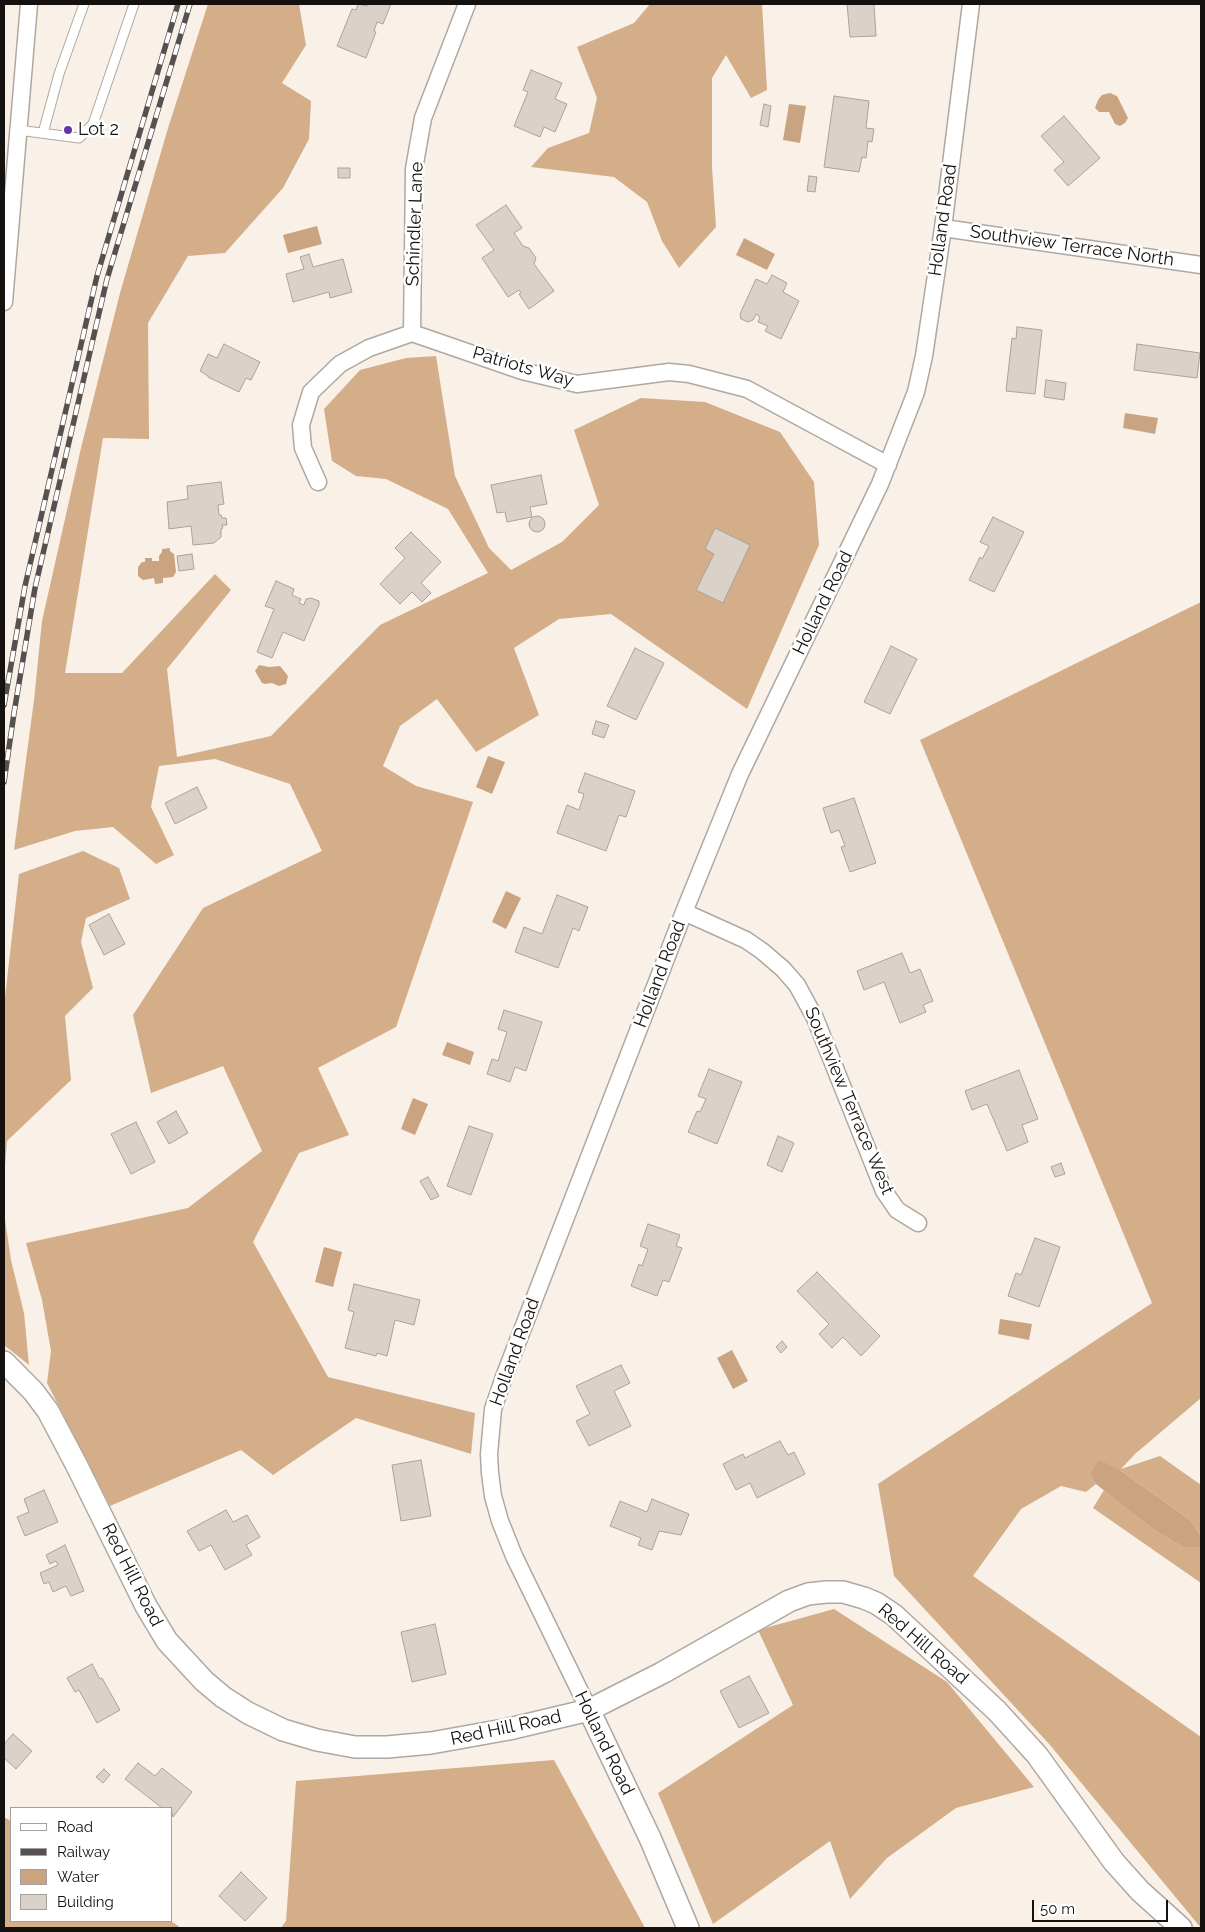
<!DOCTYPE html>
<style>
body{margin:0}
#map{position:relative;width:1205px;height:1932px;overflow:hidden;background:#f9f0e8;font-family:Raleway,sans-serif}
canvas{display:block}
.frame{position:absolute;inset:0;border:5px solid #14110f;pointer-events:none}
.legend{position:absolute;left:10px;top:1807px;width:162px;height:115px;box-sizing:border-box;background:#fff;border:1px solid #a1a09f;margin:0;padding:6px 9px;list-style:none;font-size:15px;color:#14110f}
.legend li{display:flex;align-items:center;gap:10px;height:25px}
.legend b{width:25px;border:1px solid #a1a09f}
.scale{position:absolute;left:1032px;top:1900px;width:136px;height:22px;box-sizing:border-box;border:2px solid #14110f;border-top:0;padding-left:6px;font-size:15px;line-height:18px;white-space:nowrap;color:#14110f;-webkit-text-stroke:4px #fff;paint-order:stroke}
</style>
<div id="map">
<canvas width="1205" height="1932"></canvas>
<div class="frame"></div>
<ul class="legend">
<li><b style="height:6px;background:#fff"></b>Road</li>
<li><b style="height:6px;background:#56514e"></b>Railway</li>
<li><b style="height:14px;background:#caa380"></b>Water</li>
<li><b style="height:14px;background:#dad1c9"></b>Building</li>
</ul>
<div class="scale">50 m</div>
</div>
<script>
const context = document.querySelector('canvas').getContext('2d');
context.lineJoin = 'round';
function fill(path, color) { context.fillStyle = color; context.fill(path, 'evenodd'); }
const poly = rows => new Path2D(rows.map(r => 'M' + r).join(''));
function trace(path, color, width, dash) { context.strokeStyle = color; context.lineWidth = width; context.lineCap = dash ? 'butt' : 'round'; context.setLineDash(dash || []); context.stroke(path); }
function label(font, color, halo, rows, align = 'center') {
  context.font = font + ' Raleway,sans-serif'; context.lineWidth = 5; context.setLineDash([]); context.textBaseline = 'middle'; context.strokeStyle = halo; context.fillStyle = color; for (const [text, x, y, turn = 0] of rows) {
    context.save(); context.translate(x, y); context.rotate((+turn || 0) * Math.PI / 180); context.textAlign = isNaN(turn) ? turn : align; if (halo) context.strokeText(text, 0, 0); context.fillText(text, 0, 0); context.restore();
  }
}
fill(poly([
 [208,4,299,4,306,45,282,83,311,101,309,139,283,188,225,253,188,256,148,323,149,439,103,438,65,673,122,673,215,574,231,590,167,669,177,757,271,736,380,625,488,573,448,509,386,479,356,476,332,461,324,409,360,370,406,358,436,356,455,476,489,548,511,570,562,542,599,505,574,430,641,398,705,402,780,432,814,482,819,545,747,709,611,614,559,619,514,648,539,715,476,752,437,699,400,726,383,766,416,786,473,802,396,1027,318,1068,349,1135,299,1153,253,1242,328,1377,475,1413,471,1454,356,1418,273,1475,241,1450,110,1506,47,1383,51,1351,42,1300,26,1243,188,1208,262,1151,223,1066,151,1093,133,1015,203,908,322,851,290,784,215,759,159,766,151,807,174,855,156,864,113,827,75,831,14,850,34,700,42,621,81,448,120,293,168,128],
 [650,4,762,4,767,90,751,98,726,55,712,78,712,167,716,227,679,268,662,241,647,202,614,177,531,167,548,148,589,133,597,98,577,47,634,23],
 [1201,602,1201,1398,1135,1454,1121,1469,1160,1456,1201,1485,1201,1537,1190,1520,1120,1470,1090,1474,1096,1484,1086,1492,1061,1486,1021,1509,973,1576,1201,1737,1201,1928,1050,1745,894,1576,878,1484,1152,1303,920,740],
 [83,851,119,868,130,899,86,918,81,942,93,988,65,1016,71,1080,7,1141,4,1179,4,1006,19,874],
 [4,1213,11,1260,24,1313,29,1365,4,1345],
 [1104,1490,1154,1530,1183,1547,1201,1546,1201,1583,1093,1508],
 [834,1609,947,1682,1034,1787,956,1808,887,1858,850,1899,830,1841,713,1924,658,1793,793,1705,758,1630],
 [554,1760,645,1928,281,1928,286,1921,296,1781],
 [4,1817,11,1821,11,1921,171,1921,181,1928,4,1928]
]), '#d4ad89');
fill(poly([
 [1110,93,1117,96,1128,118,1125,123,1120,126,1115,124,1109,112,1099,112,1095,108,1098,100,1102,95],
 [789,104,806,106,800,143,783,140],
 [317,226,322,244,288,253,283,235],
 [744,238,775,254,767,270,736,255],
 [1125,413,1158,418,1155,434,1123,428],
 [170,548,170,551,174,554,176,572,173,577,163,578,163,583,155,584,154,578,143,580,138,576,138,567,142,562,145,562,145,558,152,558,152,561,159,561,159,556,162,552,162,549],
 [259,665,269,667,280,666,288,676,286,684,279,686,272,683,265,684,262,683,255,671],
 [488,756,505,762,492,794,476,787],
 [506,891,521,898,506,929,492,922],
 [447,1042,474,1052,470,1065,442,1055],
 [413,1098,428,1104,415,1135,401,1129],
 [324,1247,342,1252,333,1287,315,1282],
 [1000,1319,1032,1324,1029,1340,998,1334],
 [732,1350,748,1381,733,1389,717,1358],
 [1099,1460,1120,1470,1190,1520,1201,1537,1201,1547,1183,1547,1154,1530,1096,1484,1090,1474]
]), '#caa380');
const building = poly([
 [358,4,367,6,368,4,391,4,383,24,377,22,374,31,376,32,366,58,337,46,352,9,356,10,358,4],
 [847,4,874,4,876,36,850,37,847,4],
 [531,70,562,83,555,99,567,104,555,132,544,127,540,137,514,126,528,92,523,90,531,70],
 [834,96,869,101,866,128,874,129,872,142,868,141,866,158,862,157,859,172,824,167,834,96],
 [764,104,771,106,768,127,760,125,764,104],
 [1064,116,1100,158,1068,186,1054,170,1064,162,1041,136,1064,116],
 [338,168,350,168,350,178,338,178,338,168],
 [809,176,817,177,815,192,807,191,809,176],
 [506,205,522,228,514,233,523,246,529,248,536,258,534,264,554,291,529,309,519,294,521,293,519,290,508,297,482,258,494,250,476,225,506,205],
 [309,254,313,267,343,259,352,292,330,298,329,292,293,302,286,274,304,269,300,257,309,254],
 [772,275,787,283,783,292,799,301,781,339,765,331,768,326,758,322,760,317,756,314,753,320,748,322,741,319,740,314,756,279,767,284,772,275],
 [1017,327,1042,330,1035,394,1006,391,1012,338,1016,339,1017,327],
 [224,344,260,362,251,380,246,378,239,392,208,377,208,376,200,371,208,354,217,358,224,344],
 [1137,344,1200,353,1197,378,1134,370,1137,344],
 [1046,380,1066,383,1064,400,1044,397,1046,380],
 [541,475,547,504,530,507,532,517,507,522,505,512,497,513,491,485,541,475],
 [221,482,224,504,218,505,219,515,221,515,222,518,226,518,227,525,222,525,223,528,221,529,221,537,214,543,193,545,191,526,169,529,167,502,188,499,187,486,221,482],
 '529 524a8 8 0 1 1 16 0a8 8 0 1 1-16 0Z',
 [993,517,1024,532,994,592,969,580,980,557,982,559,989,546,980,542,993,517],
 [715,528,750,545,723,603,696,590,714,554,705,549,715,528],
 [411,532,441,562,421,583,431,593,422,602,412,592,400,604,380,584,405,558,395,548,411,532],
 [192,554,194,569,179,571,177,556,192,554],
 [276,581,294,589,292,595,301,599,299,603,304,605,306,599,311,598,319,601,319,605,304,641,283,632,272,658,257,652,274,609,265,606,276,581],
 [891,646,917,659,890,714,864,702,891,646],
 [635,648,664,663,636,720,607,706,635,648],
 [596,721,609,725,604,738,592,734,596,721],
 [585,773,635,791,626,817,619,815,606,851,557,833,567,805,579,810,584,794,578,792,585,773],
 [197,787,207,808,175,824,165,803,197,787],
 [854,798,876,863,850,872,841,847,845,846,839,830,831,833,823,808,854,798],
 [557,895,588,907,579,931,573,928,558,968,515,952,524,927,542,934,557,895],
 [109,914,125,944,104,955,89,925,109,914],
 [902,953,910,973,920,969,933,1001,923,1005,926,1012,900,1023,884,982,864,990,857,971,902,953],
 [504,1010,542,1022,526,1071,515,1067,510,1082,487,1074,492,1059,498,1061,507,1032,498,1029,504,1010],
 [709,1069,742,1082,717,1144,688,1132,697,1111,700,1112,706,1099,698,1096,709,1069],
 [1019,1070,1038,1119,1022,1125,1028,1142,1007,1151,987,1104,972,1110,965,1091,1019,1070],
 [176,1111,188,1133,169,1144,157,1122,176,1111],
 [136,1122,155,1162,131,1174,111,1134,136,1122],
 [469,1126,493,1134,471,1195,447,1186,469,1126],
 [778,1136,794,1143,782,1172,767,1165,778,1136],
 [1061,1163,1065,1174,1055,1177,1051,1167,1061,1163],
 [428,1177,439,1196,431,1200,420,1181,428,1177],
 [648,1224,680,1235,676,1246,682,1248,669,1282,663,1280,657,1296,631,1286,639,1264,642,1266,648,1249,640,1246,648,1224],
 [1035,1238,1060,1247,1039,1307,1008,1296,1016,1273,1021,1275,1035,1238],
 [817,1272,880,1336,861,1356,843,1337,832,1348,819,1334,829,1324,797,1291,817,1272],
 [354,1284,420,1300,414,1325,395,1320,387,1356,377,1353,376,1356,345,1348,354,1312,348,1310,354,1284],
 [782,1341,787,1347,781,1353,776,1347,782,1341],
 [621,1365,630,1383,614,1391,631,1426,589,1446,576,1421,590,1414,576,1386,621,1365],
 [780,1441,788,1455,794,1452,805,1474,757,1498,750,1483,736,1490,723,1464,743,1454,745,1458,780,1441],
 [421,1460,431,1516,401,1521,392,1465,421,1460],
 [44,1490,58,1522,25,1536,17,1517,29,1512,24,1499,44,1490],
 [652,1499,689,1514,681,1535,659,1531,652,1550,638,1545,641,1538,610,1526,620,1501,647,1512,652,1499],
 [226,1510,233,1522,247,1515,260,1537,246,1545,252,1555,225,1570,211,1545,199,1551,187,1531,226,1510],
 [65,1545,84,1591,71,1596,66,1586,53,1592,49,1582,44,1584,40,1573,58,1565,56,1561,50,1564,46,1555,65,1545],
 [435,1624,446,1674,412,1682,401,1632,435,1624],
 [92,1664,100,1679,102,1678,120,1710,97,1723,79,1690,75,1692,67,1678,92,1664],
 [749,1676,769,1713,739,1728,720,1691,749,1676],
 [13,1734,32,1751,16,1769,4,1758,4,1744,13,1734],
 [138,1763,155,1776,162,1768,192,1792,173,1817,171,1808,162,1808,125,1779,138,1763],
 [104,1769,110,1775,103,1783,96,1777,104,1769],
 [241,1872,267,1898,245,1921,219,1896,241,1872]
]);
fill(building, '#dad1c9');
trace(building, '#aba29b', 1);
const service = poly([
 [18,130,79,138,93,124,134,4],
 [43,133,59,74,84,4]
]);
const minor = poly([
 [943,228,1201,265],
 [4,302,29,4],
 [412,333,414,169,423,118,467,4],
 [318,482,303,448,301,425,311,392,340,364,369,348,412,333,522,371,577,384,669,372,689,374,747,389,888,465],
 [684,912,746,940,762,951,783,969,797,985,815,1018,884,1191,897,1210,918,1223],
 [589,1710,514,1556,500,1521,493,1496,490,1473,489,1454,493,1409,504,1377,684,912,740,774,880,484,916,392,924,356,943,228,971,4]
]);
const tertiary = poly([
 [4,1362,33,1391,48,1411,77,1466,146,1606,167,1641,204,1681,223,1697,248,1713,283,1730,317,1740,355,1747,387,1747,431,1743,509,1729,589,1710,662,1673,789,1601,808,1594,826,1592,843,1592,864,1598,876,1603,894,1615,997,1711,1037,1755,1114,1862,1140,1891,1181,1928],
 [589,1710,650,1838,688,1928]
]);
trace(service, '#b0a8a0', 11);
trace(minor, '#b0a8a0', 19);
trace(tertiary, '#b0a8a0', 24);
trace(service, '#fff', 9);
trace(minor, '#fff', 16);
trace(tertiary, '#fff', 21);
const rail = poly([
 [4,705,25,586,97,276,178,4],
 [4,782,14,713,35,588,107,279,190,4]
]);
trace(rail, '#56514e', 5.5);
trace(rail, '#fff', 4, [11]);
for (const [x, y, r, color] of [
 [68,130,5,"#6434ac"]
]) { const dot = new Path2D(); dot.arc(x, y, r, 0, 2 * Math.PI); context.fillStyle = color; context.fill(dot); trace(dot, '#fff', 2); }
label('18px', '#14110f', '#fff', [
 ["Lot 2",78,130]
], 'left');
label('18px', '#14110f', '#fff', [
 ["Holland Road",943,220,-82],
 ["Schindler Lane",415,224,-88],
 ["Southview Terrace North",1072,246,8],
 ["Patriots Way",523,367,16],
 ["Holland Road",823,603,-64],
 ["Holland Road",660,974,-69],
 ["Southview Terrace West",849,1101,67],
 ["Holland Road",515,1352,-70],
 ["Red Hill Road",132,1575,63],
 ["Red Hill Road",923,1644,41],
 ["Red Hill Road",506,1728,-12],
 ["Holland Road",604,1743,64]
]);
</script>
